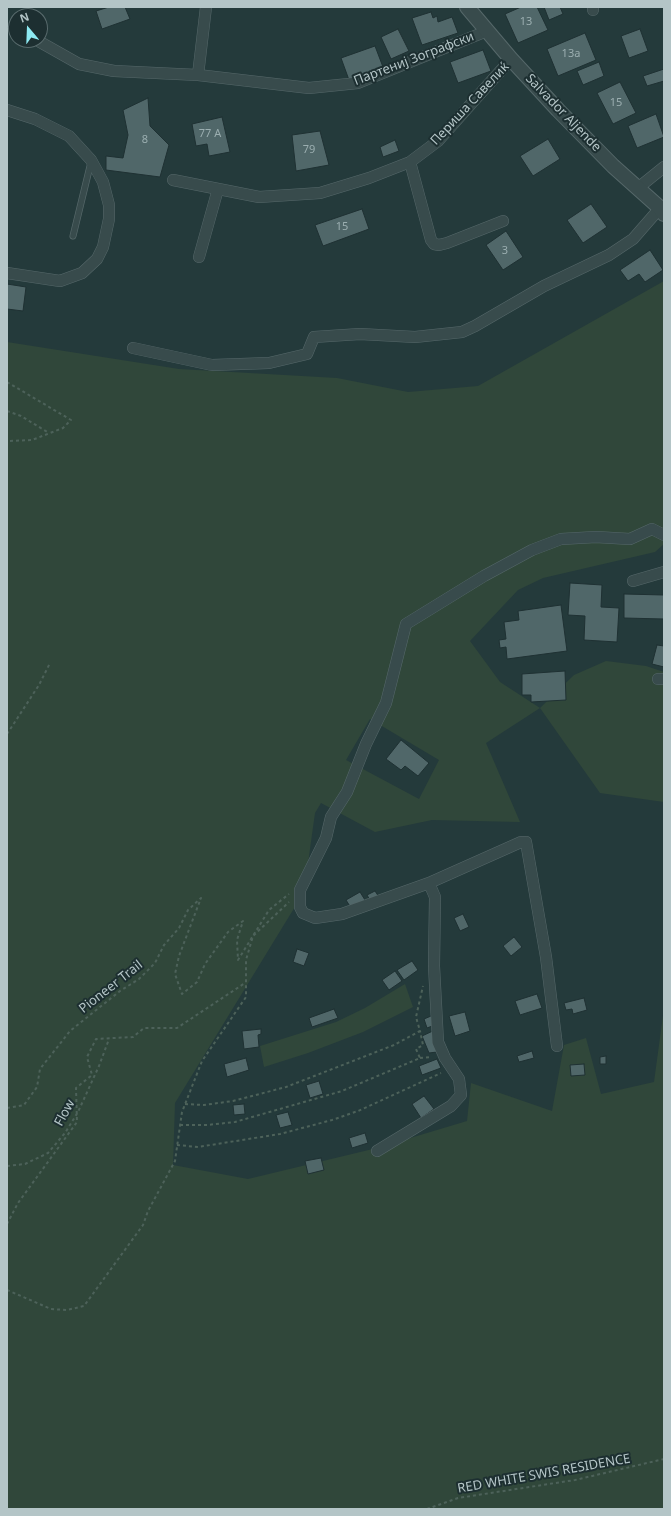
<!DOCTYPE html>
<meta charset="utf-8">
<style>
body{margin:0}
#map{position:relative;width:671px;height:1516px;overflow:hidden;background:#243a3b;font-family:"Noto Sans",sans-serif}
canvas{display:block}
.frame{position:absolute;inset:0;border:8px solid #b4c5c7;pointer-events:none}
.north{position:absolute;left:8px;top:8px;width:40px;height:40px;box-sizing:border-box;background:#1d2f31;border:1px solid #596b6d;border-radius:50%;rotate:341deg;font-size:11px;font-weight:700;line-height:16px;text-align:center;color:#b4c5c7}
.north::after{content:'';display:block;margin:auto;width:14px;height:18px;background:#8deaf2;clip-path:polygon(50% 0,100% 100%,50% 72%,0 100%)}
</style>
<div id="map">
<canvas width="671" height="1516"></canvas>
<div class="frame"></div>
<div class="north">N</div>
</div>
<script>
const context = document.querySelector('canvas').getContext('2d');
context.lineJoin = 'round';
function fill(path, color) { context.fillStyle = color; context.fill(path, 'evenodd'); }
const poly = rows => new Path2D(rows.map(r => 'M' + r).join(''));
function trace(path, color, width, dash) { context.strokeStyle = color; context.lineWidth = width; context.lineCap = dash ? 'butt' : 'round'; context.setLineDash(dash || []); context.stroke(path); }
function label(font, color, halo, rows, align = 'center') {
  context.font = font + ' "Noto Sans",sans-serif'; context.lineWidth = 4; context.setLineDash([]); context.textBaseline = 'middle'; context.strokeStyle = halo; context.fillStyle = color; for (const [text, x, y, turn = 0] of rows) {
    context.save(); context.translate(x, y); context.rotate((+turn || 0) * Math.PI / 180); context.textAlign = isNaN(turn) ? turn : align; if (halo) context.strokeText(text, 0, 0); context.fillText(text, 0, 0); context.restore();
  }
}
fill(poly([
 [664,281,664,544,655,552,543,578,518,590,470,641,500,682,540,708,574,675,606,661,646,666,664,672,664,802,600,793,540,708,486,743,520,822,432,820,375,832,321,803,315,813,304,892,175,1103,173,1165,248,1179,377,1148,467,1121,471,1083,552,1111,564,1045,586,1038,601,1094,654,1082,664,1008,664,1509,7,1509,7,342,179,369,337,378,408,392,478,386],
 [370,719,439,760,419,799,346,760],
 [405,984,413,1007,363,1032,308,1053,264,1067,260,1046,336,1022,365,1008]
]), '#30473a');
const building = poly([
 [109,7,125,7,130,19,102,29,96,11,109,7],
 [521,7,537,7,548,30,518,43,505,14,521,7],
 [544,7,560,7,563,14,549,20,544,7],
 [431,12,433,18,437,16,438,22,452,17,458,33,422,45,412,18,431,12],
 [398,29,409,51,391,59,381,37,398,29],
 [640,29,648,51,629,58,621,36,640,29],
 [585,33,596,60,558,76,547,49,585,33],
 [375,46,383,67,349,80,341,58,375,46],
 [483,50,491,71,458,83,450,62,483,50],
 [599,62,604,76,583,85,577,71,599,62],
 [664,69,664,81,647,86,643,76,664,69],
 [620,82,636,113,613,124,597,93,620,82],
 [148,98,150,126,169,145,160,177,106,170,106,156,123,158,128,135,123,110,148,98],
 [656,114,664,137,637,148,628,126,656,114],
 [222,117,230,152,209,156,207,144,196,146,192,124,222,117],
 [320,131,329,165,296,171,292,135,320,131],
 [548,139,560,159,533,176,520,156,548,139],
 [395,140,399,151,383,157,380,147,395,140],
 [591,204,607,227,583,243,567,220,591,204],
 [362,209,369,229,323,246,315,225,362,209],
 [506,231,523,257,503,270,486,245,506,231],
 [650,250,663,270,645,282,639,274,628,281,620,270,650,250],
 [7,284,26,287,23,311,7,309,7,284],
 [570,583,602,585,601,607,619,608,617,642,584,640,585,616,568,615,570,583],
 [624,594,664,595,664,619,624,618,624,594],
 [561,605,567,651,507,659,506,647,500,648,499,640,506,639,504,622,519,620,518,611,561,605],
 [657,645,664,646,664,667,652,664,657,645],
 [565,671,566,700,531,702,531,695,522,695,522,674,565,671],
 [401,740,429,763,418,776,405,766,401,770,386,759,401,740],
 [375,891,379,897,371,902,367,895,375,891],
 [360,892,365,900,351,908,346,900,360,892],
 [463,914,469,927,460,931,454,918,463,914],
 [514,937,522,947,511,956,503,946,514,937],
 [297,949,309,953,304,966,293,962,297,949],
 [412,961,418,970,404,980,397,970,412,961],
 [395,971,402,981,389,990,382,980,395,971],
 [537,994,542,1008,520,1015,515,1001,537,994],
 [584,998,587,1010,573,1014,572,1009,566,1010,564,1003,584,998],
 [334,1009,338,1018,312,1027,309,1018,334,1009],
 [465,1012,470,1031,455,1036,449,1016,465,1012],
 [431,1016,435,1025,427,1028,424,1019,431,1016],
 [261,1029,261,1034,258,1035,259,1047,244,1049,242,1031,261,1029],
 [435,1030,437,1052,429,1053,422,1036,435,1030],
 [532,1051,534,1058,519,1062,517,1056,532,1051],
 [606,1056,606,1064,600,1064,600,1057,606,1056],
 [246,1058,249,1070,227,1077,224,1064,246,1058],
 [437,1059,441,1068,422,1075,419,1066,437,1059],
 [584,1064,585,1075,571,1076,570,1065,584,1064],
 [319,1081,323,1094,310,1098,306,1085,319,1081],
 [424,1096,434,1109,421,1118,412,1104,424,1096],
 [244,1104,245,1114,234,1115,233,1105,244,1104],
 [288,1112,292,1125,280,1128,276,1115,288,1112],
 [365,1133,368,1143,352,1148,349,1138,365,1133],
 [321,1158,324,1170,308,1174,305,1161,321,1158]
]);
fill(building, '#506769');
trace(building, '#1f3133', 1);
const service = poly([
 [73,236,91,162]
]);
const minor = poly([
 [593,7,593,10],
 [40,42,79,64,114,71,198,75,309,88,358,83,487,31],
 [198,75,206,7],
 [7,110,35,119,69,136,91,160,103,182,109,205,109,219,103,247,97,259,82,273,60,281,7,273],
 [410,162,431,240,434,244,439,245,447,243,503,221],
 [173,180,259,197,320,193,369,178,410,162,438,141,511,59],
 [638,188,664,167],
 [199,257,218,189],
 [133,348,212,365,269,363,307,354,314,337,360,334,415,337,462,332,475,326,544,286,609,255,633,239,660,208],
 [633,581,664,572],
 [658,679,664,679],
 [429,883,521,842,526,842,546,957,557,1046],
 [377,1151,451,1106,461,1095,459,1079,445,1058,438,1042,434,966,435,897,429,883,342,914,315,918,303,913,300,907,300,890,326,838,331,817,347,792,366,744,386,703,406,624,484,576,532,550,561,539,596,537,630,539,652,529,664,535]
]);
const tertiary = poly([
 [467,7,511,59,558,110,613,166,660,208,664,214]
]);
trace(service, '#56686a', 7);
trace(minor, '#56686a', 12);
trace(tertiary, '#56686a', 16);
trace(poly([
 [7,382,71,420,63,428,32,440,7,441],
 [7,411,21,416,49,433],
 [7,734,39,685,50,663],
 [420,1058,432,1057],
 [185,1104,204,1105,233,1101,286,1087,394,1045,420,1031,416,1017,423,986],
 [7,1108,24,1105,37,1087,40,1069,70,1031,120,991,139,979,155,963,164,945,179,928,188,910,201,898,179,956,175,974,182,994,197,982,205,964,228,932,243,921,237,940,238,960,269,910,289,894],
 [180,1125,207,1125,235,1122,342,1091,420,1058,416,1049,423,1045,420,1031],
 [177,1145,198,1147,280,1134,332,1120,358,1111,441,1073],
 [7,1166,25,1164,48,1153,65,1133,78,1112,99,1066,109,1039],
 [7,1224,18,1203,77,1122,76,1088,92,1075,87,1057,96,1039,133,1037,144,1028,177,1028,245,983],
 [7,1290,51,1309,67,1310,84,1306,143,1225,148,1211,175,1161,182,1112,202,1061,246,997,246,960,253,936,289,902],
 [427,1509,458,1498,575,1480,664,1459]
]), '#4d625a', 2, [3, 3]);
trace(service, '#384b4c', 5.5);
trace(minor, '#384b4c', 11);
trace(tertiary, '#384b4c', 14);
label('11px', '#9baeb0', null, [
 ["13",526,22],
 ["13a",571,54],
 ["15",616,103],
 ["77 А",210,134],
 ["8",145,140],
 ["79",309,150],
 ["15",342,227],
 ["3",505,251]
]);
label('13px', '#b4c5c7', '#1d2f31', [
 ["Партениј Зографски",414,59,-21],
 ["Периша Савелиќ",470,104,-47],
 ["Salvador Aljende",563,113,46],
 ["Pioneer Trail",111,987,-38],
 ["Flow",65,1113,-61],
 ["RED WHITE SWIS RESIDENCE",544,1474,-10]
]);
</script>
